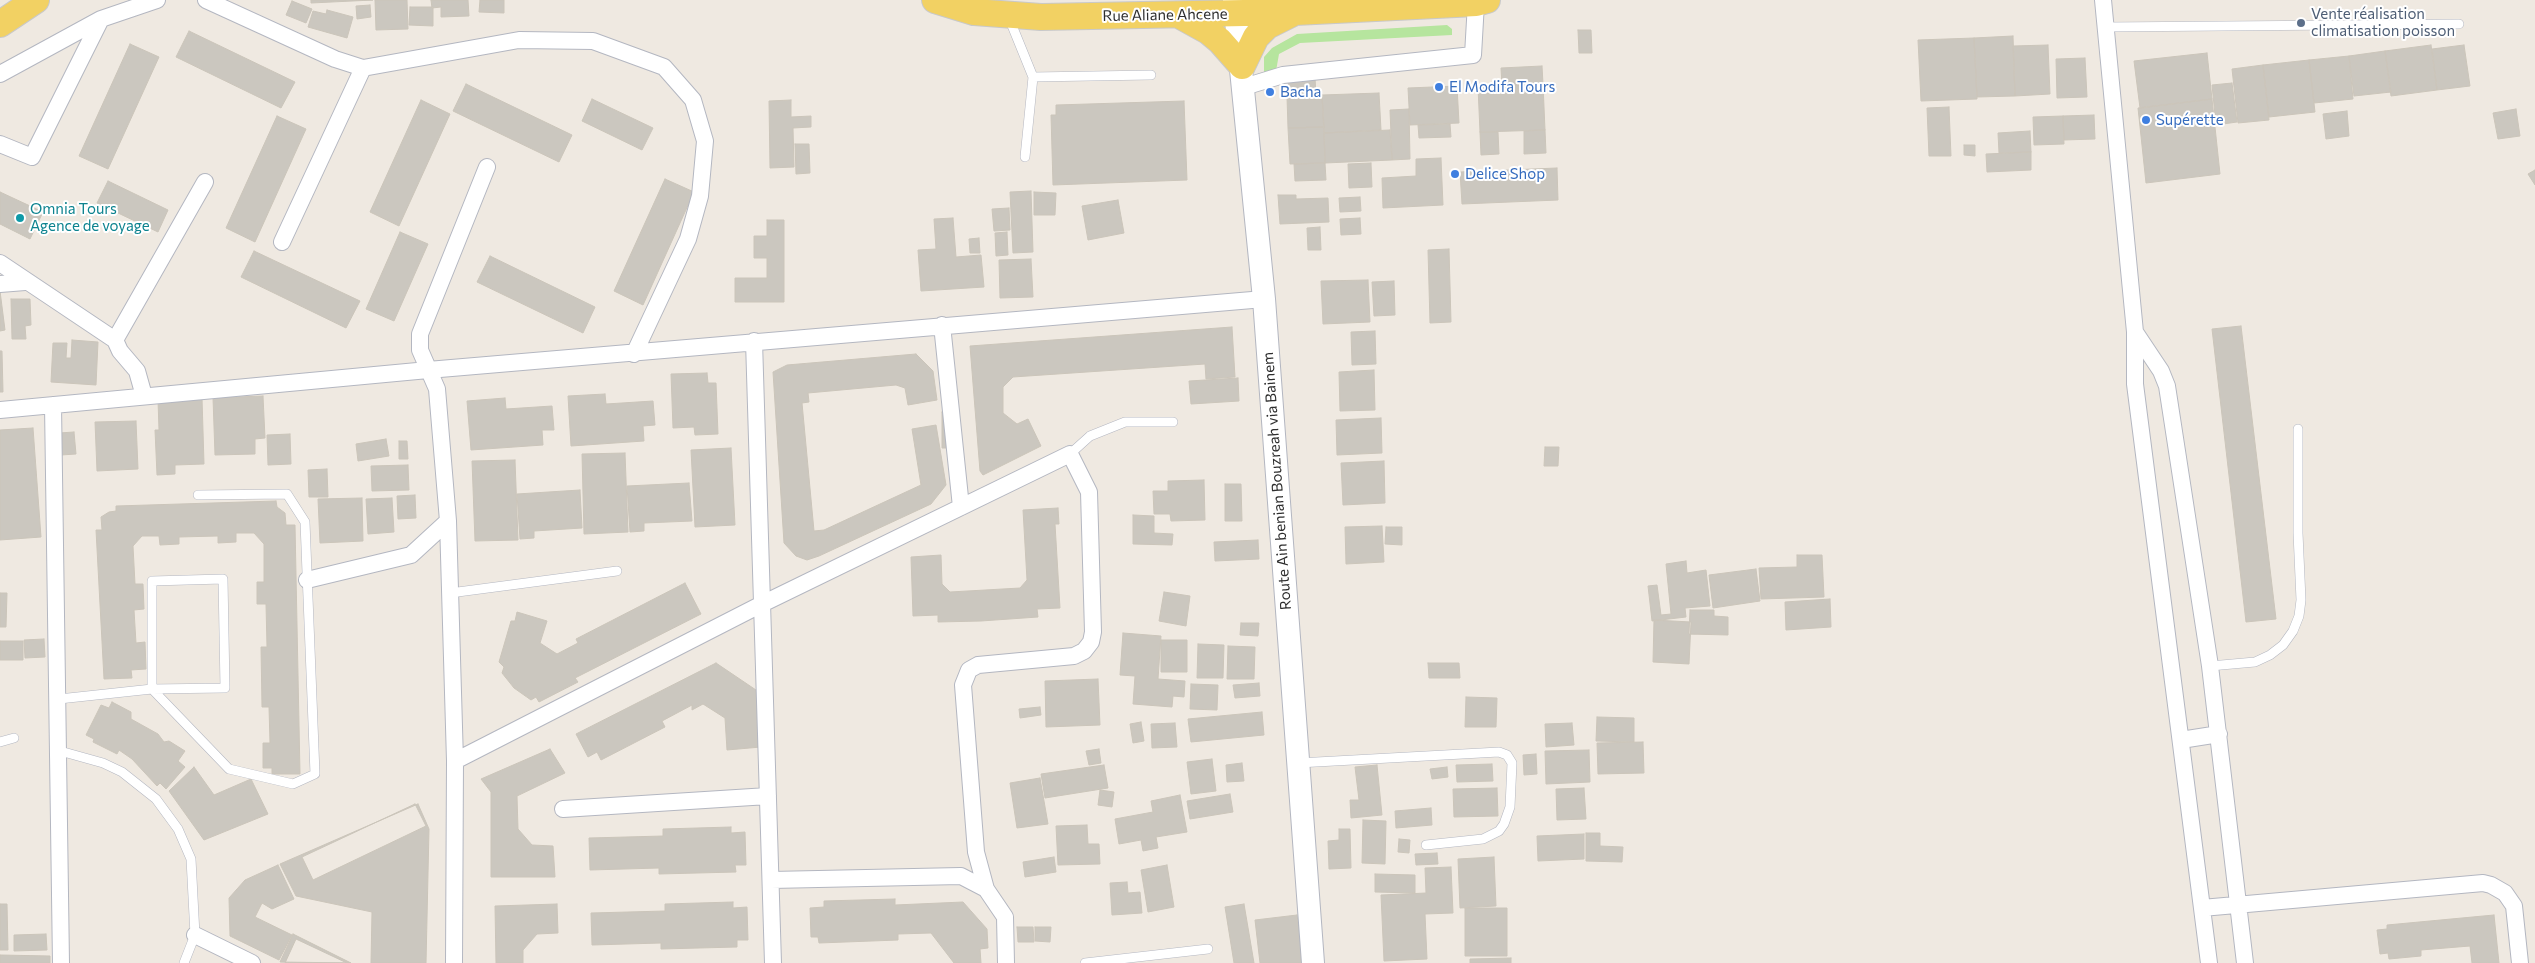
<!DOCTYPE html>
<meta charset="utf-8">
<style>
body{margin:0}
canvas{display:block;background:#efe9e1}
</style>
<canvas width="2535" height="963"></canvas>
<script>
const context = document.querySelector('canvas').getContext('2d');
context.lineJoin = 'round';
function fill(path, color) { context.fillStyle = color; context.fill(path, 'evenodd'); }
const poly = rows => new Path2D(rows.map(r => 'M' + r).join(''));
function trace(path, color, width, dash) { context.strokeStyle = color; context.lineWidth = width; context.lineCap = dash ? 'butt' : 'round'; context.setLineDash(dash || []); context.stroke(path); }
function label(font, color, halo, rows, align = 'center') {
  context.font = font + ' Commissioner,sans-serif'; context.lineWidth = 4; context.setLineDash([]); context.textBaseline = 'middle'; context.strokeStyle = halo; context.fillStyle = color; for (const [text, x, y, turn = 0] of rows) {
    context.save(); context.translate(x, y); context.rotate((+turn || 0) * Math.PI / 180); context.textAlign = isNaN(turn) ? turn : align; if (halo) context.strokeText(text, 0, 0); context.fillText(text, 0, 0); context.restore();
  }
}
fill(poly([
 [1447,25,1452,29,1452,35,1300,43,1279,54,1276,71,1264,72,1264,57,1272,48,1297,34]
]), '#b6e59e');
const building = poly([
 [311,0,373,0,311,3,311,0],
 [375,0,407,0,408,29,376,30,375,0],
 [431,0,468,0,469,16,441,17,441,7,432,8,431,0],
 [480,0,504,0,504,13,479,12,480,0],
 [292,1,312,9,306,23,286,15,292,1],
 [370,5,371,17,357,19,356,6,370,5],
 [410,7,433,7,433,26,409,25,410,7],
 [327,10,353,17,347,38,308,27,313,11,326,14,327,10],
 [1578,30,1591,30,1592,53,1579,53,1578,30],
 [189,31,295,82,281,108,176,57,189,31],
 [2013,36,2015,96,1977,97,1974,38,2013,36],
 [1974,38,1977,99,1921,101,1918,40,1974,38],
 [130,44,159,57,108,169,79,156,130,44],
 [2048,45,2050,94,2015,96,2013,46,2048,45],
 [2431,45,2437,90,2391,96,2385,51,2431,45],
 [2464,45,2470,86,2437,90,2432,49,2464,45],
 [2385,51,2391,92,2354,96,2349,56,2385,51],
 [2207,53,2212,99,2140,108,2134,61,2207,53],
 [2349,56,2353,99,2314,103,2309,60,2349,56],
 [2085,58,2087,97,2057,98,2056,59,2085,58],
 [2309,60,2315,112,2269,117,2263,65,2309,60],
 [2263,65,2269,120,2238,123,2232,69,2263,65],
 [1542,66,1543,84,1502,86,1501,68,1542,66],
 [1288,78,1315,78,1316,94,1289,95,1288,78],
 [2232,83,2237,122,2216,125,2212,85,2232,83],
 [466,84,572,135,559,162,453,111,466,84],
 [1543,84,1545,130,1480,132,1478,87,1543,84],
 [1457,86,1459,123,1410,125,1408,88,1457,86],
 [1379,93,1381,130,1324,133,1322,95,1379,93],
 [1322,95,1324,127,1288,128,1287,97,1322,95],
 [592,99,653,128,642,150,582,121,592,99],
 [2212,99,2220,174,2146,183,2138,108,2212,99],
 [421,100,450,114,399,226,370,212,421,100],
 [791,100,791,117,811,116,811,127,793,128,794,167,770,168,769,101,791,100],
 [1184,101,1187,180,1053,185,1051,115,1056,115,1056,105,1184,101],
 [1949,107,1951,156,1929,156,1927,108,1949,107],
 [1409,109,1410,159,1392,160,1390,110,1409,109],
 [2516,109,2520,136,2498,139,2493,113,2516,109],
 [2347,111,2349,136,2326,139,2323,114,2347,111],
 [2094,115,2095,139,2064,140,2063,116,2094,115],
 [277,116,306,129,255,242,226,228,277,116],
 [2063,116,2064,144,2034,145,2033,117,2063,116],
 [1450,124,1451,137,1419,138,1418,125,1450,124],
 [1324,127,1325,163,1290,164,1288,128,1324,127],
 [1390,130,1392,160,1325,163,1324,133,1390,130],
 [1545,130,1546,153,1524,154,1524,131,1545,130],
 [2030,131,2031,152,1999,153,1998,133,2030,131],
 [1480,132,1498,132,1499,154,1481,155,1480,132],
 [795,144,809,144,810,173,796,174,795,144],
 [1964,145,1975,145,1975,156,1964,155,1964,145],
 [2031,152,2031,170,1987,172,1986,154,2031,152],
 [1441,158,1443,205,1383,208,1382,178,1416,176,1416,159,1441,158],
 [1325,163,1326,180,1295,181,1294,164,1325,163],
 [1371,163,1372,187,1349,188,1348,164,1371,163],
 [1557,168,1558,200,1462,204,1460,172,1557,168],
 [2535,170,2535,185,2528,174,2535,170],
 [665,179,694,192,643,305,614,291,665,179],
 [108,181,168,210,158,232,97,203,108,181],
 [1031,191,1033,252,1013,253,1010,192,1031,191],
 [0,192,43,212,30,239,0,224,0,192],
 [1034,192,1056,193,1055,215,1034,215,1034,192],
 [1278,195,1296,195,1296,199,1328,198,1329,222,1280,224,1278,195],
 [1360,197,1361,211,1340,212,1339,198,1360,197],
 [1118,200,1124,233,1088,240,1082,206,1118,200],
 [1009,208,1010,230,994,231,992,209,1009,208],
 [953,218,956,257,981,255,984,287,921,291,918,250,936,249,934,219,953,218],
 [1360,218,1361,234,1341,235,1340,219,1360,218],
 [767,220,784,220,784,302,735,302,735,278,767,278,767,258,754,258,754,236,767,236,767,220],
 [1320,227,1321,250,1308,250,1307,228,1320,227],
 [400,232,428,244,394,321,366,309,400,232],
 [1007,232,1008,255,996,256,995,233,1007,232],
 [979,238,980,253,970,253,969,239,979,238],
 [1449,249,1451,322,1430,323,1428,250,1449,249],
 [254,251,360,301,346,328,241,277,254,251],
 [490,256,595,307,583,333,477,282,490,256],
 [1031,259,1033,297,1000,298,999,260,1031,259],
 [1368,280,1370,322,1323,324,1321,281,1368,280],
 [1394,281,1395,315,1374,316,1372,282,1394,281],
 [0,291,5,330,0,331,0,291],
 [11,299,30,299,31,325,25,326,26,339,12,339,11,299],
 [2241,326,2276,619,2246,622,2212,329,2241,326],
 [1232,327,1235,377,1206,379,1205,364,1013,377,1003,387,1003,413,1017,424,1028,419,1041,446,983,475,980,471,970,346,1232,327],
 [1375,331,1376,364,1352,365,1351,332,1375,331],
 [72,340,98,342,96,385,51,382,53,343,67,343,66,358,71,358,72,340],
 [0,351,2,351,3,392,0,392,0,351],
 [916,354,933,371,937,400,908,405,905,388,896,385,808,393,809,402,802,403,814,531,824,530,921,485,912,429,936,425,946,485,931,504,819,556,807,560,796,556,784,543,773,372,787,365,916,354],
 [1374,370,1375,410,1340,411,1339,372,1374,370],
 [707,373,708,383,716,383,718,434,695,435,694,427,673,428,671,374,707,373],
 [1238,378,1239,401,1191,404,1189,381,1238,378],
 [605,394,606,404,653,401,655,425,643,426,644,441,571,446,568,396,605,394],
 [263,396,265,438,255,439,255,454,215,455,213,398,263,396],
 [202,398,204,464,175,465,175,474,157,475,155,430,159,430,158,400,202,398],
 [505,398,506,409,552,406,554,430,542,430,543,445,471,450,467,401,505,398],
 [942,412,957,412,946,426,946,448,942,448,942,412],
 [1381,418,1382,453,1337,455,1336,420,1381,418],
 [136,421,138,469,97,471,95,422,136,421],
 [33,428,41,537,0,540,0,430,33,428],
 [74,432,76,454,61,455,59,433,74,432],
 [290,434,291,464,268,465,267,435,290,434],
 [386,439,389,456,358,461,356,444,386,439],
 [399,441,407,441,408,459,399,459,399,441],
 [1545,447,1559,447,1558,466,1544,466,1545,447],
 [731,448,735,525,695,527,691,450,731,448],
 [625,453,628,532,584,534,582,454,625,453],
 [515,460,518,540,475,541,472,461,515,460],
 [1384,461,1385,503,1343,505,1341,463,1384,461],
 [408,465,409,490,372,491,371,466,408,465],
 [327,469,328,497,309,497,308,470,327,469],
 [1204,480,1205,520,1171,521,1170,514,1154,514,1153,491,1168,491,1168,481,1204,480],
 [689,483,692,521,644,523,644,531,630,532,627,486,689,483],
 [1225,484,1241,484,1242,521,1225,521,1225,484],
 [580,490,582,528,534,531,534,538,520,539,517,494,580,490],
 [415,495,416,518,398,519,397,496,415,495],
 [362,498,363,541,320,543,318,499,362,498],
 [392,498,394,532,368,534,366,499,392,498],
 [276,501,277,507,285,513,286,525,295,525,300,774,272,774,272,768,263,768,263,743,270,743,269,707,262,707,261,647,267,647,266,604,257,604,257,582,264,582,264,544,254,533,236,533,236,542,218,543,218,536,179,537,179,544,160,545,159,536,142,536,133,546,135,584,143,584,144,609,134,610,136,643,145,642,146,669,131,670,132,678,104,679,96,530,102,530,101,517,109,512,116,511,116,506,276,501],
 [1058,508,1059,524,1055,524,1060,608,1037,609,1038,617,981,621,938,622,938,615,913,616,911,557,941,555,942,584,950,592,1020,588,1027,580,1023,510,1058,508],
 [1133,515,1154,516,1154,533,1173,534,1172,545,1133,544,1133,515],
 [1382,526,1384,562,1346,564,1345,527,1382,526],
 [1386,527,1402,527,1402,545,1385,544,1386,527],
 [1258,540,1259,559,1215,561,1214,542,1258,540],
 [1797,555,1822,555,1824,597,1761,599,1759,568,1797,567,1797,555],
 [1686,561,1687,573,1706,570,1710,606,1685,608,1686,617,1652,621,1648,586,1657,585,1661,615,1671,614,1666,564,1686,561],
 [1756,569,1760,601,1713,608,1709,575,1756,569],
 [685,583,701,614,575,678,578,682,539,702,536,697,531,700,514,688,502,673,504,667,499,662,511,621,515,621,517,612,547,621,540,643,557,654,578,643,576,639,685,583],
 [1164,592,1190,596,1186,626,1159,621,1164,592],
 [0,593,7,593,6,627,0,627,0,593],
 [1830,599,1831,627,1786,630,1785,602,1830,599],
 [1690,610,1714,610,1714,616,1728,617,1728,635,1689,634,1690,610],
 [1654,620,1691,622,1689,664,1653,662,1654,620],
 [1241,623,1259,623,1258,636,1240,635,1241,623],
 [1123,633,1161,636,1158,679,1185,681,1184,697,1173,696,1172,707,1133,704,1135,676,1120,675,1123,633],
 [44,639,45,657,25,658,24,640,44,639],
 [1161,640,1187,640,1187,672,1161,672,1161,640],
 [0,641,23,641,23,660,0,660,0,641],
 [1198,644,1224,645,1223,678,1197,678,1198,644],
 [1228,646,1255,647,1254,679,1227,679,1228,646],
 [716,663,756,690,761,747,727,750,725,718,703,704,692,710,692,705,662,721,665,727,601,760,597,752,588,757,576,734,716,663],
 [1428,663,1459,663,1460,678,1429,678,1428,663],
 [1098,679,1100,725,1046,727,1045,681,1098,679],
 [1259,683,1260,696,1235,698,1233,685,1259,683],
 [1191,684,1218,685,1217,710,1190,709,1191,684],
 [1466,697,1497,698,1496,727,1465,727,1466,697],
 [112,702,131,712,131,719,158,734,164,742,169,741,185,751,178,761,185,767,166,789,160,783,157,786,132,759,119,750,117,754,93,742,94,739,86,735,101,705,109,708,112,702],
 [1040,707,1041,715,1020,718,1019,709,1040,707],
 [1262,712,1264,735,1191,742,1188,719,1262,712],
 [1597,717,1634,718,1634,742,1596,741,1597,717],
 [1141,722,1144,741,1133,743,1130,724,1141,722],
 [1175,723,1177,747,1152,748,1151,724,1175,723],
 [1572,723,1574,745,1546,747,1545,724,1572,723],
 [1643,742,1644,773,1598,774,1597,743,1643,742],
 [550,749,565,773,517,796,518,829,532,845,553,846,555,877,491,877,491,792,481,779,550,749],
 [1099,749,1101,763,1089,765,1086,751,1099,749],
 [1589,750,1590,782,1546,784,1545,751,1589,750],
 [1536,754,1537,774,1524,775,1523,755,1536,754],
 [1212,759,1216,791,1191,794,1187,762,1212,759],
 [1242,763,1244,781,1227,782,1226,765,1242,763],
 [1492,764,1493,781,1457,782,1456,765,1492,764],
 [1104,765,1108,788,1045,798,1041,774,1104,765],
 [1377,765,1382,815,1351,818,1350,800,1359,800,1355,767,1377,765],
 [194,767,214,795,251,779,268,814,204,840,169,791,194,767],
 [1447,767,1448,777,1432,779,1430,769,1447,767],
 [1040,778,1048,824,1017,828,1010,783,1040,778],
 [1497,788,1498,816,1454,817,1453,789,1497,788],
 [1584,788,1586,819,1557,820,1556,789,1584,788],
 [1100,790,1114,792,1112,807,1098,805,1100,790],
 [1230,794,1233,812,1190,819,1187,801,1230,794],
 [1180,795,1187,832,1156,837,1158,848,1143,851,1141,840,1119,844,1115,819,1153,812,1151,801,1180,795],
 [415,804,426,826,313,880,302,857,415,804],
 [418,804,429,829,426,963,371,963,372,912,296,896,280,864,418,804],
 [1431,808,1432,825,1396,828,1395,811,1431,808],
 [1363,820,1386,821,1385,864,1362,863,1363,820],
 [1087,825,1088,844,1099,844,1100,864,1058,865,1056,826,1087,825],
 [731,827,731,833,745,832,746,865,735,865,736,872,659,874,659,868,590,870,589,838,663,836,663,829,731,827],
 [1339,829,1350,829,1351,868,1329,869,1328,841,1339,840,1339,829],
 [1586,833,1600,833,1600,846,1623,847,1622,862,1586,861,1586,833],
 [1584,834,1584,859,1538,861,1537,836,1584,834],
 [1399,839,1410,840,1409,853,1398,852,1399,839],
 [1437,853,1438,864,1416,865,1415,854,1437,853],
 [1054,857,1056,872,1025,877,1023,862,1054,857],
 [1494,857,1496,906,1460,908,1458,859,1494,857],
 [278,865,294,899,272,909,262,903,255,917,292,935,279,960,230,936,229,898,245,880,278,865],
 [1167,865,1174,907,1148,912,1141,870,1167,865],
 [1451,867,1453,913,1425,914,1427,959,1384,961,1381,895,1426,893,1425,868,1451,867],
 [1375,874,1415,875,1415,893,1375,892,1375,874],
 [1127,882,1128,893,1140,892,1142,913,1112,915,1110,883,1127,882],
 [895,899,895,905,963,902,987,929,988,948,980,949,981,963,954,963,931,933,898,934,898,940,819,943,818,937,811,937,810,908,824,907,824,901,895,899],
 [733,902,733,908,747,907,748,940,737,940,737,947,661,949,661,943,592,945,591,913,665,911,665,904,733,902],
 [0,904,7,904,8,950,0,950,0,904],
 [557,904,558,933,537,934,523,950,523,963,496,963,495,906,557,904],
 [1244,904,1254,963,1234,963,1225,907,1244,904],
 [1465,908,1507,908,1507,956,1465,956,1465,908],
 [1297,915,1304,963,1260,963,1255,920,1297,915],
 [2494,915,2499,963,2472,963,2470,946,2421,950,2421,956,2389,959,2388,953,2380,954,2377,930,2387,929,2387,925,2494,915],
 [1017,927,1033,927,1034,942,1018,942,1017,927],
 [1035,927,1051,927,1050,942,1035,941,1035,927],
 [46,934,47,950,14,951,14,935,46,934],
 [293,934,351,963,280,962,293,934],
 [296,939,347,963,285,963,296,939],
 [0,955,50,956,50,963,0,963,0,955],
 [1511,958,1511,963,1470,963,1470,959,1511,958]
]);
fill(building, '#cbc7bf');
trace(building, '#cbc5ba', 1);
const service = poly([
 [1009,18,1033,77,1025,157],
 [2106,27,2459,24],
 [1033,77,1151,75],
 [1070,454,1090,436,1125,422,1173,422],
 [450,593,617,571],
 [2210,666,2255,662,2270,655,2283,645,2293,631,2299,616,2301,600,2298,533,2298,429],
 [59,699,152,689,225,688,223,579,152,581,152,689,229,769,293,784,315,774,305,522,287,494,198,495],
 [0,742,14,738],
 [60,751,103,763,122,772,156,799,178,829,191,859,195,935,184,963],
 [1298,763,1499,752,1507,755,1512,763,1510,807,1504,824,1499,831,1483,839,1426,845],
 [1085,963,1208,949]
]);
const minor = poly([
 [206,0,335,59,363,68,519,40,593,41,664,67,693,100,705,141,700,196,688,239,634,354],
 [2103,0,2135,332,2135,384,2209,963],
 [0,74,101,19,157,0],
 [1244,87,1283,75,1473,55,1476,3],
 [0,144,32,157,101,19],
 [282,242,363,68],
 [0,263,115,340,120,351,137,371,144,396],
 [0,284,25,282],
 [942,325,961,507],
 [2135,332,2161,371,2167,386,2210,666,2245,963],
 [115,340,205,182],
 [754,341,773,963],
 [53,405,61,963],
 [0,410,428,370,1264,299],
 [307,580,411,555,448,521],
 [2181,740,2219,734],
 [455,761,762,604,1070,454,1089,492,1093,632,1091,642,1084,651,1074,656,978,665,969,670,963,685,976,852,986,889],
 [563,809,768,796],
 [771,880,961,876,986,889,1005,917,1006,963],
 [2202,908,2483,883,2491,885,2505,893,2514,906,2520,963],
 [195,935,252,963],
 [454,963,455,761,448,521,437,389,420,350,420,334,487,167]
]);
const secondary = poly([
 [1234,0,1264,299,1313,963]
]);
const primary = poly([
 [935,0,974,12,1041,17,1295,12,1476,3,1487,0],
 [1179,15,1208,31,1220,41,1242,66],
 [0,24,36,0],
 [1242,66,1256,37,1267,26,1293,13]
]);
trace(service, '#b4b7c1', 10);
trace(minor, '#b4b7c1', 18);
trace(secondary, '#b4b7c1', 24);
trace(primary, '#c9c9c9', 28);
trace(service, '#fff', 9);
trace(minor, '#fff', 16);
trace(secondary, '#fff', 22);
trace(primary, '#f2d163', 26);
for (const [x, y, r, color] of [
 [2301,23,5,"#5c6f8a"],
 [1439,87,5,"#3f7fe0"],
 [1270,92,5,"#3f7fe0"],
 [2146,120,5,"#3f7fe0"],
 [1455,174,5,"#3f7fe0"],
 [20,218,5,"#0f9aa8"]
]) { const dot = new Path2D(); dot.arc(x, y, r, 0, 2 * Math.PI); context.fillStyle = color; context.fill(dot); trace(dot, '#fff', 2); }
label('15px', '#4e5e75', '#fff', [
 ["Vente réalisation",2311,14],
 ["climatisation poisson",2311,31]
], 'left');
label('15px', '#2e2e2e', '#fff', [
 ["Rue Aliane Ahcene",1165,15,-1],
 ["Route Ain benian Bouzreah via Bainem",1277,481,-94]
]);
label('15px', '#366cbe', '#fff', [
 ["El Modifa Tours",1449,87],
 ["Bacha",1280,92],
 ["Supérette",2156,120],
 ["Delice Shop",1465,174]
], 'left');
label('15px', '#0d838f', '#fff', [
 ["Omnia Tours",30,209],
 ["Agence de voyage",30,226]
], 'left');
</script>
